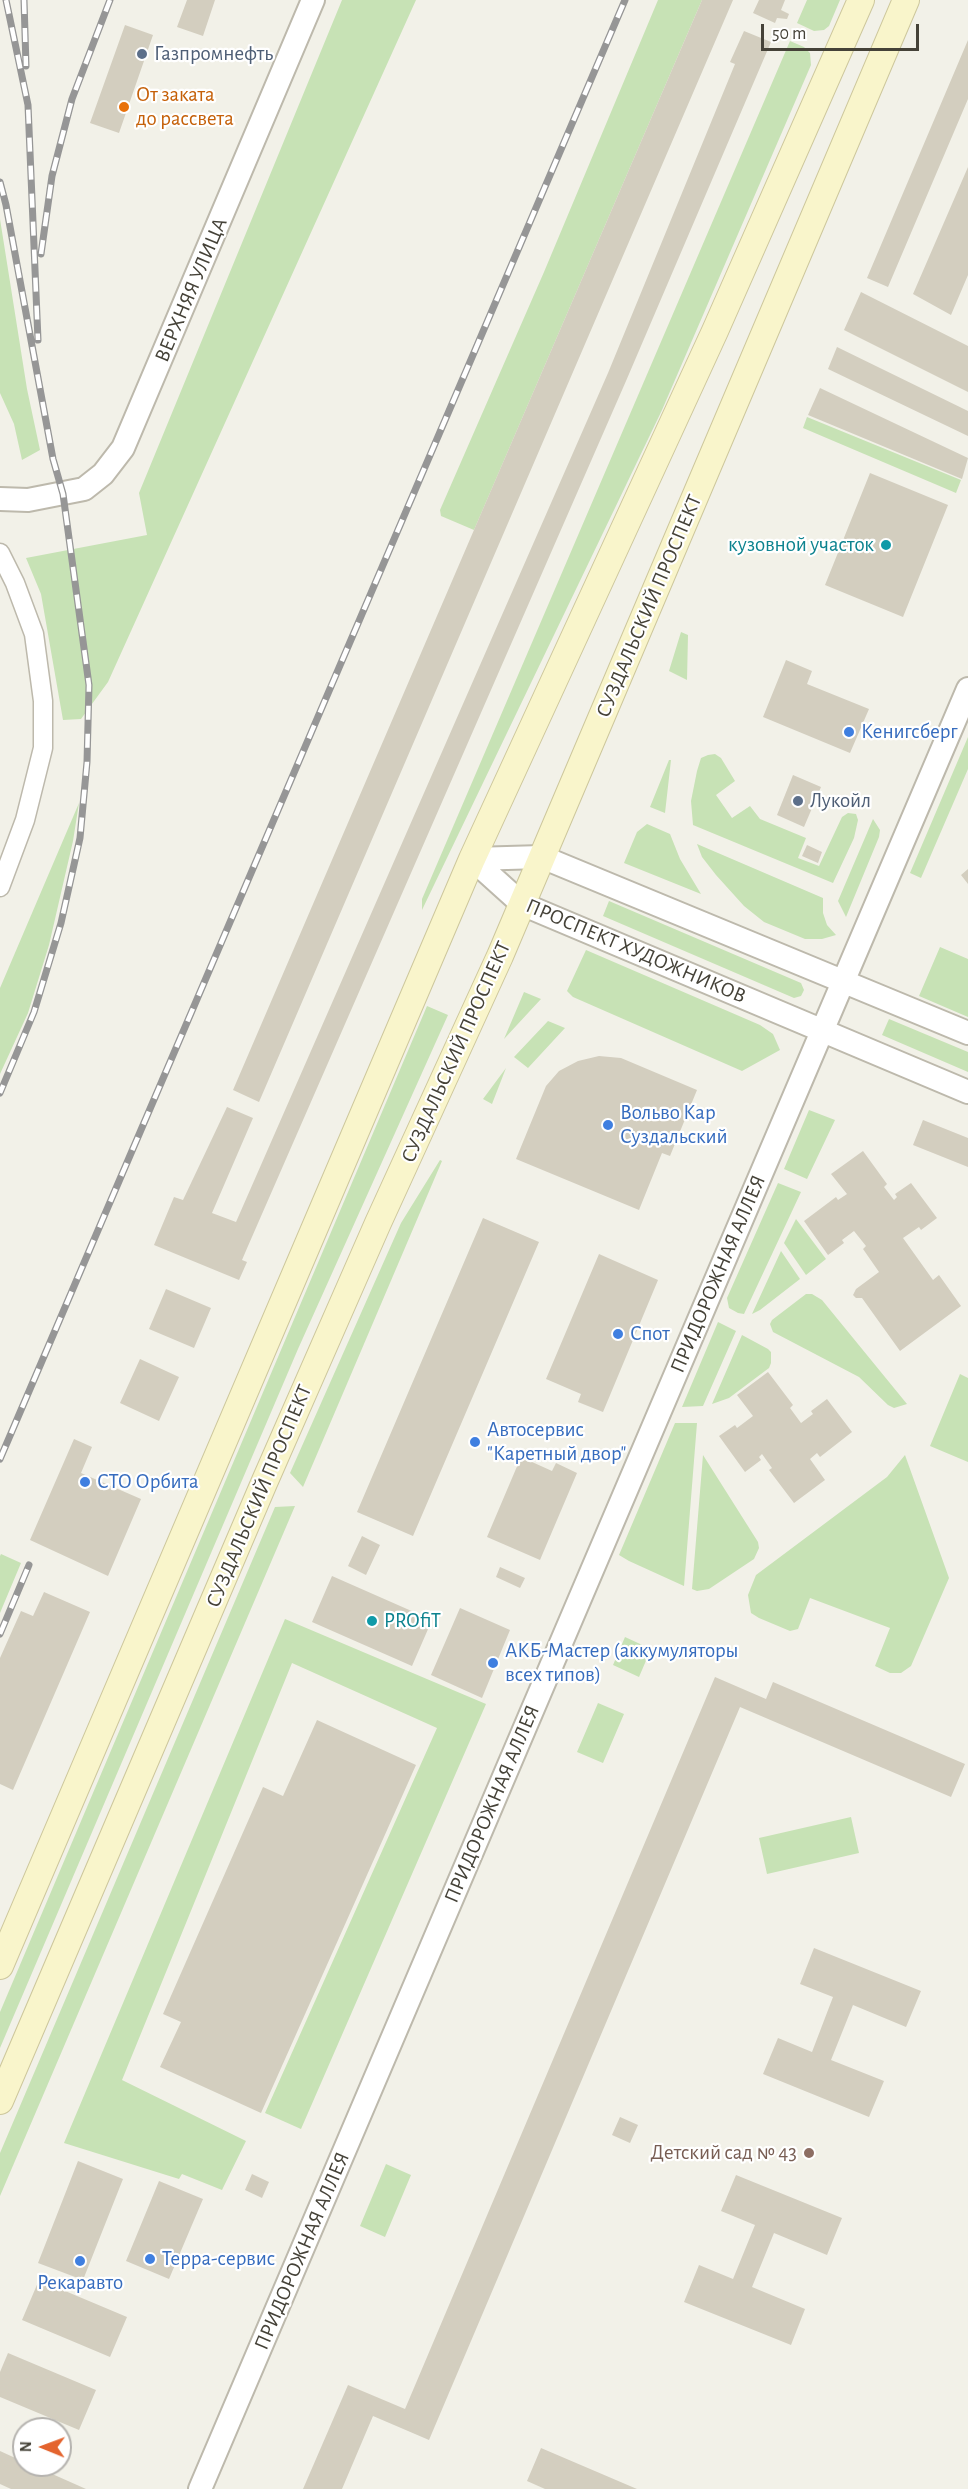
<!DOCTYPE html>
<meta charset="utf-8">
<style>
body{margin:0}
#map{position:relative;width:968px;height:2489px;overflow:hidden;background:#f2f1e8;font-family:"Alegreya Sans",sans-serif}
canvas{display:block}
.north{position:absolute;left:12px;top:2417px;width:60px;height:60px;box-sizing:border-box;background:#fff;border:2px solid #b5b3af;border-radius:50%;rotate:271deg;font-size:16px;font-weight:700;line-height:24px;text-align:center;color:#454238}
.north::after{content:'';display:block;margin:auto;width:21px;height:27px;background:#e4642e;clip-path:polygon(50% 0,100% 100%,50% 72%,0 100%)}
.scale{position:absolute;left:761px;top:24px;width:158px;height:27px;box-sizing:border-box;border:3px solid #454238;border-top:0;padding-left:8px;font-size:18px;line-height:21px;white-space:nowrap;color:#454238;-webkit-text-stroke:4px #fff;paint-order:stroke}
</style>
<div id="map">
<canvas width="968" height="2489"></canvas>
<div class="north">N</div>
<div class="scale">50 m</div>
</div>
<script>
const context = document.querySelector('canvas').getContext('2d');
context.lineJoin = 'round';
function fill(path, color) { context.fillStyle = color; context.fill(path, 'evenodd'); }
const poly = rows => new Path2D(rows.map(r => 'M' + r).join(''));
function trace(path, color, width, dash) { context.strokeStyle = color; context.lineWidth = width; context.lineCap = dash ? 'butt' : 'round'; context.setLineDash(dash || []); context.stroke(path); }
function label(font, color, halo, rows, align = 'center') {
  context.font = font + ' "Alegreya Sans",sans-serif'; context.lineWidth = 4.5; context.setLineDash([]); context.textBaseline = 'middle'; context.strokeStyle = halo; context.fillStyle = color; for (const [text, x, y, turn = 0] of rows) {
    context.save(); context.translate(x, y); context.rotate((+turn || 0) * Math.PI / 180); context.textAlign = isNaN(turn) ? turn : align; if (halo) context.strokeText(text, 0, 0); context.fillText(text, 0, 0); context.restore();
  }
}
fill(poly([
 [342,0,416,0,108,682,81,719,63,720,41,594,26,558,147,535,139,493],
 [658,0,702,0,474,530,441,516,440,510,544,272],
 [807,0,840,0,829,26,824,30,814,31,797,23],
 [790,41,804,47,810,53,811,65,662,410,422,910,422,899],
 [0,219,27,389,40,450,22,460,14,424,0,393],
 [807,417,961,480,956,493,803,428],
 [681,632,688,635,687,680,669,671],
 [968,737,968,769,921,878,910,873],
 [715,754,721,758,735,781,716,795,732,818,750,806,760,819,806,838,798,858,819,866,842,817,848,813,856,814,858,820,854,838,833,883,693,825,691,801,697,771,701,758,708,755],
 [669,760,671,760,665,813,650,807],
 [79,803,73,841,49,945,28,1013,0,1074,0,988],
 [873,819,880,830,879,837,846,917,838,901],
 [647,824,670,834,680,859,701,894,624,863,637,832],
 [697,844,823,898,823,913,827,925,836,935,822,939,805,939,764,922,744,906,716,875,702,857],
 [609,901,801,983,804,990,801,996,794,998,603,916],
 [940,947,968,959,968,1017,919,996],
 [586,950,760,1025,773,1034,780,1050,742,1071,573,997,567,991],
 [524,992,541,999,504,1039],
 [427,1006,448,1015,298,1349,0,2048,0,2012],
 [889,1019,968,1052,968,1072,882,1035],
 [548,1021,565,1028,528,1068,514,1057],
 [506,1068,492,1104,483,1099],
 [809,1110,835,1120,807,1179,784,1169],
 [440,1160,442,1161,303,1487,290,1473,401,1223],
 [778,1183,801,1192,744,1314,738,1313,729,1308,727,1298],
 [796,1219,826,1259,806,1275,784,1243],
 [781,1251,800,1279,760,1310,752,1314],
 [806,1294,812,1294,822,1300,907,1404,894,1408,888,1405,859,1377,773,1332,770,1324,772,1320],
 [718,1322,736,1331,703,1406,682,1407],
 [742,1335,768,1349,771,1352,771,1363,769,1368,729,1398,712,1404],
 [960,1374,968,1378,968,1462,930,1446],
 [675,1423,697,1423,684,1586,629,1561,619,1555],
 [703,1455,758,1542,759,1548,754,1559,709,1589,697,1591,692,1589],
 [905,1455,949,1578,911,1666,901,1673,890,1673,875,1666,890,1628,810,1598,798,1629,790,1631,759,1618,751,1613,748,1595,756,1575,887,1477],
 [295,1506,0,2196,0,2153,275,1507],
 [1,1554,21,1563,0,1613,0,1556],
 [285,1619,486,1704,301,2129,265,2113,437,1728,292,1663,122,2080,246,2141,222,2190,182,2174,179,2179,64,2143],
 [625,1637,651,1649,639,1677,613,1665],
 [598,1703,624,1714,603,1763,577,1752],
 [851,1817,859,1853,767,1874,759,1838],
 [386,2164,411,2175,385,2237,360,2226]
]), '#c7e2b5');
fill(poly([
 [187,0,215,0,203,36,177,27],
 [702,0,733,0,259,1102,233,1090],
 [759,0,785,0,781,10,789,14,787,19,777,18,775,23,753,13],
 [125,25,153,35,119,133,90,123],
 [744,31,771,42,626,381,248,1246,242,1260,247,1262,239,1280,154,1245,174,1197,183,1200,227,1107,253,1118,212,1213,236,1222,608,373,735,64,730,62],
 [968,40,968,99,888,287,867,278],
 [968,167,968,275,951,315,913,294],
 [861,292,968,346,968,392,844,330],
 [837,347,968,411,968,436,828,369],
 [820,388,968,458,962,479,808,415],
 [870,473,948,505,903,617,825,585],
 [786,660,812,671,807,684,869,709,850,753,763,717],
 [793,775,821,787,804,827,777,815],
 [807,845,822,852,818,863,802,856],
 [968,869,968,884,961,875],
 [599,1056,621,1058,697,1090,670,1156,662,1153,639,1210,516,1159,546,1086,559,1071,578,1061],
 [923,1120,968,1138,968,1167,913,1145],
 [863,1151,887,1184,884,1187,894,1200,897,1197,895,1194,911,1183,937,1218,921,1230,919,1227,903,1238,933,1280,939,1275,961,1306,900,1351,862,1298,856,1298,853,1295,856,1289,879,1272,863,1249,866,1246,854,1231,842,1240,844,1243,828,1255,804,1221,836,1197,838,1200,847,1194,831,1174],
 [483,1218,539,1242,413,1536,357,1512],
 [599,1254,658,1280,603,1412,578,1402,581,1394,546,1379],
 [166,1289,211,1308,194,1348,149,1329],
 [140,1359,179,1377,159,1421,120,1403],
 [768,1372,793,1405,790,1408,801,1423,813,1414,811,1411,827,1399,852,1432,820,1457,817,1453,810,1459,825,1480,794,1503,769,1470,772,1468,762,1454,759,1457,761,1460,745,1472,719,1436,735,1425,737,1428,753,1416,737,1395],
 [74,1439,92,1447,81,1473,141,1499,108,1576,30,1540],
 [521,1457,552,1471,556,1463,577,1473,540,1560,487,1537],
 [362,1536,380,1545,366,1575,348,1566],
 [500,1567,525,1578,520,1588,496,1577],
 [332,1576,432,1620,412,1666,312,1622],
 [44,1592,90,1612,13,1790,0,1784,0,1658,21,1611,33,1616],
 [460,1608,510,1630,482,1698,431,1675],
 [715,1677,766,1699,773,1682,965,1764,951,1797,740,1707,429,2440,373,2416,342,2489,303,2489,348,2385,405,2409],
 [317,1720,416,1765,261,2113,160,2067,181,2022,163,2014,263,1787,283,1796],
 [814,1948,921,1991,906,2027,853,2005,831,2060,884,2081,869,2117,763,2074,778,2038,812,2052,833,1997,800,1984],
 [620,2117,638,2125,630,2143,612,2135],
 [78,2161,123,2179,83,2280,38,2263],
 [252,2174,269,2182,262,2198,245,2190],
 [736,2175,842,2218,827,2255,774,2233,752,2287,805,2309,791,2345,684,2302,699,2265,733,2279,755,2225,721,2211],
 [159,2181,203,2199,169,2279,126,2261],
 [39,2280,127,2317,110,2357,22,2320],
 [8,2353,96,2390,79,2430,0,2397,0,2372],
 [541,2448,637,2489,545,2489,527,2481],
 [0,2451,24,2462,24,2465,32,2465,86,2489,11,2489,0,2484]
]), '#d3cebf');
const minor = poly([
 [0,553,15,583,34,634,43,701,43,748,25,820,0,887]
]);
const tertiary = poly([
 [0,499,28,500,84,489,103,474,123,448,313,0],
 [472,859,522,904,968,1092],
 [472,859,542,857,968,1033],
 [200,2489,968,689]
]);
const secondary = poly([
 [0,1966,472,859,715,331,861,0],
 [0,2101,264,1483,378,1223,500,956,906,0]
]);
trace(minor, '#bdb9ac', 21);
trace(tertiary, '#bdb9ac', 26);
trace(secondary, '#cdc79c', 28);
trace(minor, '#fff', 18);
trace(tertiary, '#fff', 22);
trace(secondary, '#f9f5cb', 26);
const rail = poly([
 [6,0,28,105,38,340],
 [24,0,26,66],
 [0,182,6,205,53,459,63,494,89,685,87,762,80,838,61,923,34,1012,0,1093],
 [41,254,52,176,72,99,110,0],
 [0,1459,625,0],
 [0,1634,29,1565]
]);
trace(rail, '#969696', 7);
trace(rail, '#fff', 4.5, [14]);
for (const [x, y, r, color] of [
 [142,54,6,"#5c6f8a"],
 [124,107,6,"#e8710a"],
 [886,545,6,"#0f9aa8"],
 [849,732,6,"#3f7fe0"],
 [798,801,6,"#5c6f8a"],
 [608,1125,6,"#3f7fe0"],
 [618,1334,6,"#3f7fe0"],
 [475,1442,6,"#3f7fe0"],
 [85,1482,6,"#3f7fe0"],
 [372,1621,6,"#0f9aa8"],
 [493,1663,6,"#3f7fe0"],
 [809,2153,6,"#8d6e63"],
 [150,2259,6,"#3f7fe0"],
 [80,2261,6,"#3f7fe0"]
]) { const dot = new Path2D(); dot.arc(x, y, r, 0, 2 * Math.PI); context.fillStyle = color; context.fill(dot); trace(dot, '#fff', 2); }
label('21px', '#4e5e75', '#fff', [
 ["Газпромнефть",154,54],
 ["Лукойл",810,801]
], 'left');
label('21px', '#c56008', '#fff', [
 ["От заката",136,95],
 ["до рассвета",136,119]
], 'left');
label('21px', '#454238', '#fff', [
 ["ВЕРХНЯЯ УЛИЦА",191,290,-67],
 ["СУЗДАЛЬСКИЙ ПРОСПЕКТ",649,606,-67],
 ["ПРОСПЕКТ ХУДОЖНИКОВ",636,951,23],
 ["СУЗДАЛЬСКИЙ ПРОСПЕКТ",456,1052,-66],
 ["ПРИДОРОЖНАЯ АЛЛЕЯ",718,1274,-67],
 ["СУЗДАЛЬСКИЙ ПРОСПЕКТ",259,1496,-67],
 ["ПРИДОРОЖНАЯ АЛЛЕЯ",492,1804,-67],
 ["ПРИДОРОЖНАЯ АЛЛЕЯ",302,2251,-67]
]);
label('21px', '#0d838f', '#fff', [
 ["кузовной участок",874,545],
 ["PROfiT",384,1621,"left"]
], 'right');
label('21px', '#366cbe', '#fff', [
 ["Кенигсберг",861,732],
 ["Вольво Кар",620,1113],
 ["Суздальский",620,1137],
 ["Спот",630,1334],
 ["Автосервис",487,1430],
 ["\"Каретный двор\"",487,1454],
 ["СТО Орбита",97,1482],
 ["АКБ-Мастер (аккумуляторы",505,1651],
 ["всех типов)",505,1675],
 ["Терра-сервис",162,2259],
 ["Рекаравто",80,2283,"center"]
], 'left');
label('21px', '#785e54', '#fff', [
 ["Детский сад № 43",797,2153]
], 'right');
</script>
